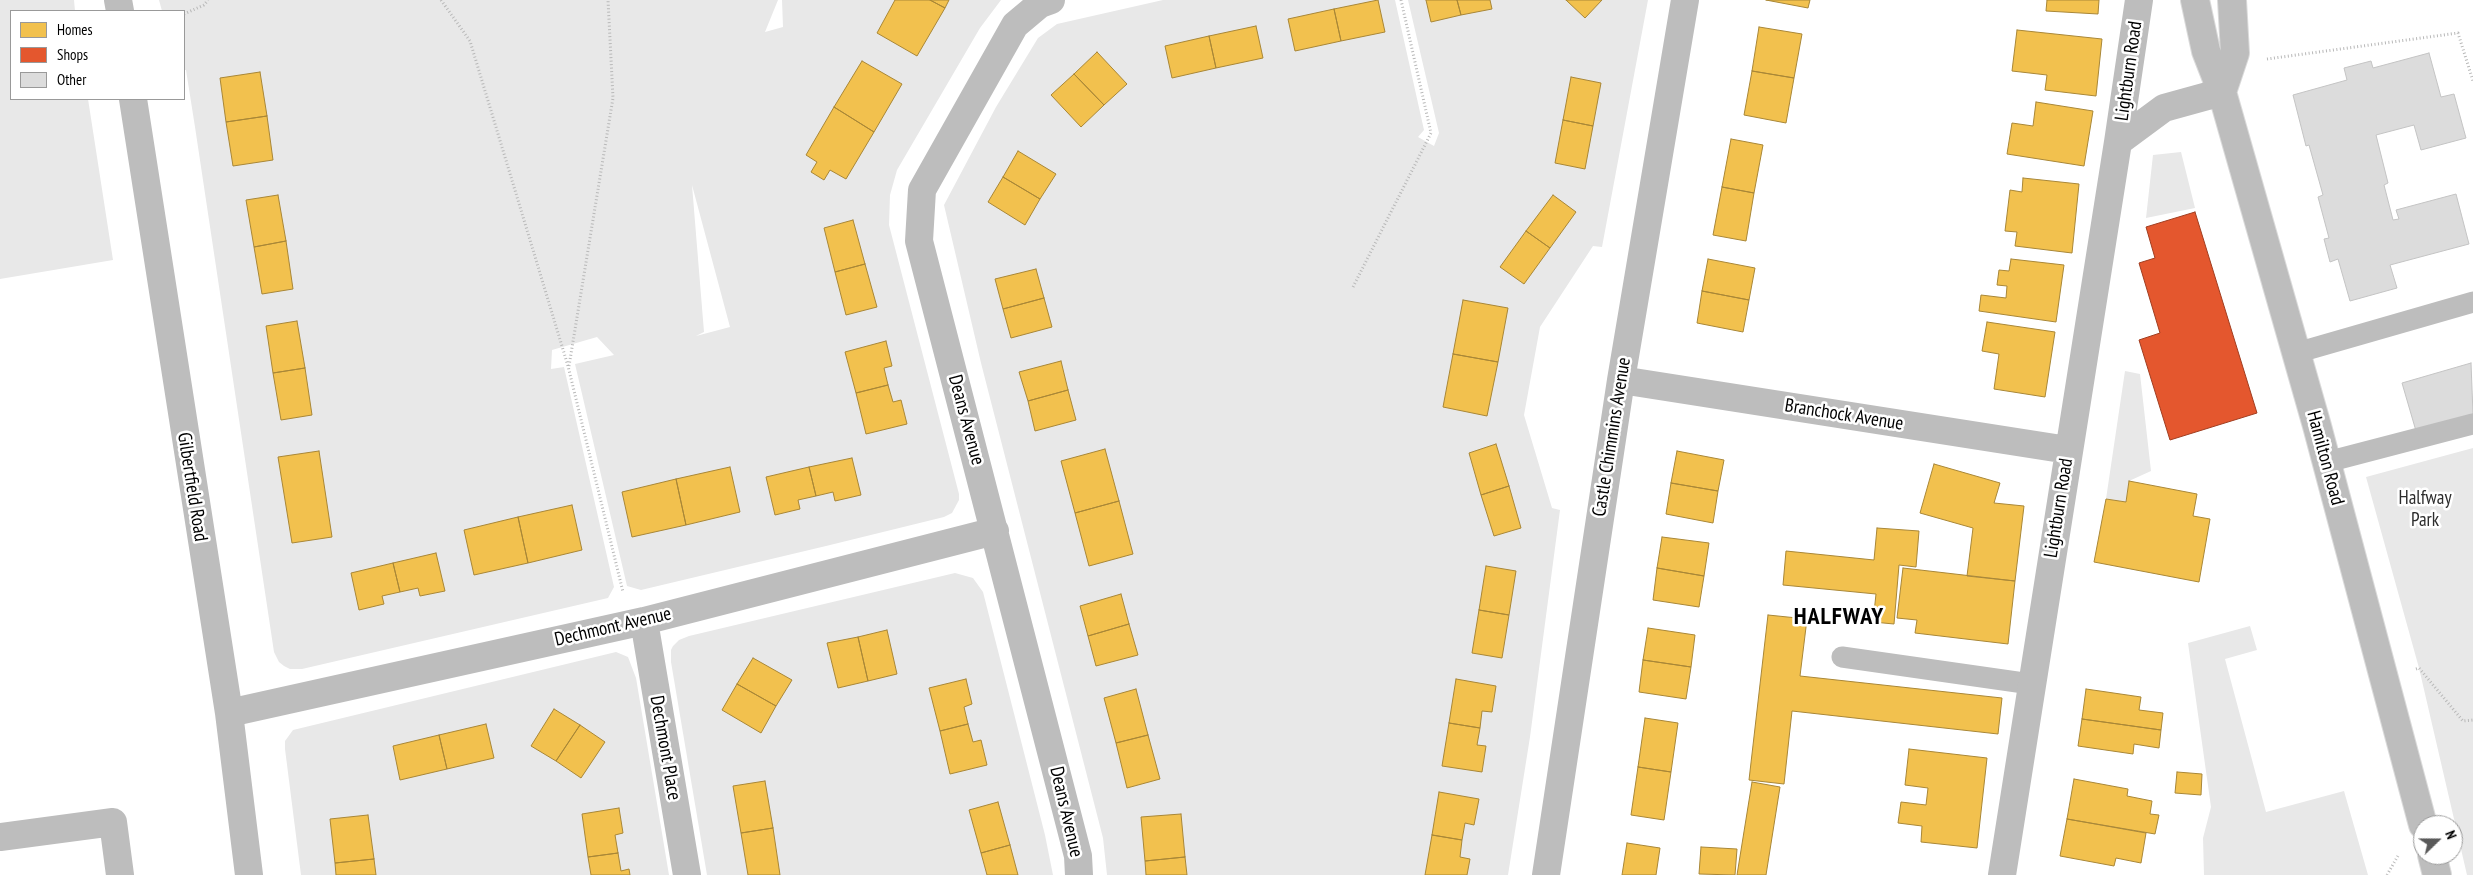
<!DOCTYPE html>
<style>
body{margin:0}
#map{position:relative;width:2473px;height:875px;overflow:hidden;background:#fff;font-family:"PT Sans Narrow",sans-serif}
canvas{display:block}
.legend{position:absolute;left:10px;top:10px;width:175px;height:90px;box-sizing:border-box;background:#fff;border:1px solid #999;margin:0;padding:6px 9px;list-style:none;font-size:15px;color:#000}
.legend li{display:flex;align-items:center;gap:10px;height:25px}
.legend b{width:25px;border:1px solid #999}
.north{position:absolute;left:2413px;top:815px;width:50px;height:50px;box-sizing:border-box;background:#fff;border:1px solid #999;border-radius:50%;rotate:68deg;font-size:14px;font-weight:700;line-height:20px;text-align:center;color:#000}
.north::after{content:'';display:block;margin:auto;width:18px;height:22px;background:#595959;clip-path:polygon(50% 0,100% 100%,50% 72%,0 100%)}
</style>
<div id="map">
<canvas width="2473" height="875"></canvas>
<ul class="legend">
<li><b style="height:14px;background:#f2c14e"></b>Homes</li>
<li><b style="height:14px;background:#e4572e"></b>Shops</li>
<li><b style="height:14px;background:#dcdcdc"></b>Other</li>
</ul>
<div class="north">N</div>
</div>
<script>
const context = document.querySelector('canvas').getContext('2d');
context.lineJoin = 'round';
function fill(path, color) { context.fillStyle = color; context.fill(path, 'evenodd'); }
const poly = rows => new Path2D(rows.map(r => 'M' + r).join(''));
function trace(path, color, width, dash) { context.strokeStyle = color; context.lineWidth = width; context.lineCap = dash ? 'butt' : 'round'; context.setLineDash(dash || []); context.stroke(path); }
function label(font, color, halo, rows, align = 'center') {
  context.font = font + ' "PT Sans Narrow",sans-serif'; context.lineWidth = 5; context.setLineDash([]); context.textBaseline = 'middle'; context.strokeStyle = halo; context.fillStyle = color; for (const [text, x, y, turn = 0] of rows) {
    context.save(); context.translate(x, y); context.rotate((+turn || 0) * Math.PI / 180); context.textAlign = isNaN(turn) ? turn : align; if (halo) context.strokeText(text, 0, 0); context.fillText(text, 0, 0); context.restore();
  }
}
fill(poly([
 [0,0,74,0,75,11,11,11,11,99,88,99,113,260,0,279],
 [159,0,778,0,765,32,783,27,782,0,1001,0,980,28,897,170,890,195,889,225,959,494,959,500,952,513,944,517,826,546,641,590,627,586,575,364,614,355,597,337,552,350,551,369,564,367,614,587,608,598,302,669,290,669,284,666,279,662,274,652,195,127,186,70,184,70,184,11,162,11],
 [692,185,730,327,696,336,704,332],
 [1163,0,1395,0,1424,130,1418,137,1434,146,1439,133,1408,0,1648,0,1602,247,1593,246,1540,327,1524,415,1552,508,1560,510,1530,737,1508,875,1107,875,1103,838,981,363,944,205,996,107,1038,38,1057,24],
 [2181,152,2195,208,2146,218,2153,155],
 [2125,371,2140,374,2151,471,2129,481,2126,502,2106,499],
 [2473,448,2473,875,2467,875,2419,668,2366,477],
 [955,573,973,578,983,592,1045,835,1053,875,707,875,671,662,671,650,673,646,679,640,689,636],
 [2250,626,2257,650,2225,659,2266,812,2344,791,2368,875,2204,875,2203,838,2211,807,2188,643],
 [616,652,628,657,636,678,669,875,301,875,285,749,285,741,293,730]
]), '#e8e8e8');
const homes = poly([
 [895,0,930,0,945,8,917,56,877,33,895,0],
 [930,0,949,0,945,8,930,0],
 [1378,0,1385,32,1341,41,1334,9,1378,0],
 [1426,0,1457,0,1461,15,1431,22,1426,0],
 [1457,0,1490,0,1492,9,1461,15,1457,0],
 [1566,0,1602,0,1585,18,1566,0],
 [1766,0,1810,0,1808,8,1766,0],
 [2047,0,2099,0,2098,14,2046,11,2047,0],
 [1334,9,1341,41,1295,51,1288,19,1334,9],
 [1256,26,1263,58,1216,68,1209,36,1256,26],
 [1759,27,1802,34,1794,78,1752,71,1759,27],
 [2017,30,2102,39,2096,96,2045,90,2047,75,2012,71,2017,30],
 [1209,36,1216,68,1172,78,1165,46,1209,36],
 [1097,52,1127,84,1104,105,1074,74,1097,52],
 [862,61,902,84,874,132,834,107,862,61],
 [1752,71,1794,78,1786,123,1744,115,1752,71],
 [260,72,267,116,226,122,220,78,260,72],
 [1074,74,1104,105,1081,127,1051,95,1074,74],
 [1571,77,1601,83,1593,126,1563,120,1571,77],
 [2036,102,2093,111,2084,166,2007,154,2012,123,2033,126,2036,102],
 [834,107,874,132,846,179,830,170,824,180,811,172,817,162,806,155,834,107],
 [267,116,273,160,233,166,226,122,267,116],
 [1563,120,1593,126,1585,169,1555,163,1563,120],
 [1731,139,1763,145,1754,193,1722,187,1731,139],
 [1018,151,1056,174,1040,199,1003,177,1018,151],
 [1003,177,1040,199,1025,225,988,202,1003,177],
 [2023,178,2079,184,2072,253,2015,246,2017,232,2005,231,2010,190,2022,192,2023,178],
 [1722,187,1754,193,1746,241,1713,235,1722,187],
 [278,195,286,241,254,247,246,200,278,195],
 [1553,195,1576,212,1550,248,1526,231,1553,195],
 [853,220,865,264,835,272,824,228,853,220],
 [1526,231,1550,248,1524,284,1500,267,1526,231],
 [286,241,293,289,262,294,254,247,286,241],
 [1708,259,1755,268,1749,300,1702,291,1708,259],
 [2011,259,2064,265,2056,322,1979,311,1981,295,2006,298,2007,286,1997,285,1999,270,2009,271,2011,259],
 [865,264,877,307,846,315,835,272,865,264],
 [1036,269,1044,298,1003,309,995,279,1036,269],
 [1702,291,1749,300,1743,332,1697,323,1702,291],
 [1044,298,1052,327,1011,338,1003,309,1044,298],
 [1463,300,1508,308,1498,362,1453,354,1463,300],
 [297,321,305,368,273,373,266,326,297,321],
 [1987,322,2055,332,2045,397,1994,389,1999,354,1982,351,1987,322],
 [886,341,892,366,884,368,888,385,856,393,845,352,886,341],
 [1453,354,1498,362,1487,416,1443,407,1453,354],
 [1061,361,1068,390,1028,401,1019,372,1061,361],
 [305,368,312,415,281,420,273,373,305,368],
 [888,385,893,402,901,400,907,424,866,434,856,393,888,385],
 [1068,390,1076,420,1035,431,1028,401,1068,390],
 [1496,444,1509,486,1481,495,1469,453,1496,444],
 [1105,449,1119,501,1075,513,1061,461,1105,449],
 [319,451,332,537,292,543,278,457,319,451],
 [1677,451,1724,460,1718,491,1671,483,1677,451],
 [852,458,861,495,835,501,833,492,816,496,809,467,852,458],
 [1934,464,2000,483,1994,503,2024,506,2015,581,1967,576,1973,528,1920,513,1934,464],
 [730,467,740,512,686,525,676,479,730,467],
 [809,467,816,496,798,500,800,509,775,515,766,477,809,467],
 [676,479,686,525,632,537,622,492,676,479],
 [2129,481,2197,494,2193,516,2210,519,2199,582,2094,562,2106,499,2126,502,2129,481],
 [1671,483,1718,491,1713,523,1666,514,1671,483],
 [1509,486,1521,528,1494,536,1481,495,1509,486],
 [1119,501,1133,554,1089,566,1075,513,1119,501],
 [572,505,582,550,528,563,518,517,572,505],
 [518,517,528,563,474,575,464,530,518,517],
 [1877,528,1919,531,1916,567,1899,565,1894,624,1873,622,1876,594,1783,585,1786,551,1874,560,1877,528],
 [1662,537,1709,543,1704,576,1657,568,1662,537],
 [436,553,445,591,420,596,418,588,400,592,393,563,436,553],
 [393,563,400,592,382,596,384,604,359,610,351,573,393,563],
 [1486,566,1516,571,1509,615,1479,610,1486,566],
 [1657,568,1704,576,1699,607,1653,600,1657,568],
 [1903,568,2015,581,2008,644,1915,633,1917,620,1897,618,1903,568],
 [1121,594,1129,624,1088,636,1080,606,1121,594],
 [1479,610,1509,615,1502,658,1472,653,1479,610],
 [1768,615,1807,619,1800,676,2002,698,1998,734,1792,711,1784,784,1749,780,1768,615],
 [1129,624,1138,655,1096,666,1088,636,1129,624],
 [1648,628,1695,635,1691,667,1643,660,1648,628],
 [887,630,897,674,868,681,858,637,887,630],
 [858,637,868,681,838,688,827,643,858,637],
 [753,658,792,680,776,706,737,684,753,658],
 [1643,660,1691,667,1686,699,1639,692,1643,660],
 [966,679,972,704,964,707,968,724,940,731,929,688,966,679],
 [1456,679,1496,686,1492,712,1482,711,1480,728,1449,723,1456,679],
 [737,684,776,706,761,733,722,710,737,684],
 [1136,689,1148,735,1116,743,1104,698,1136,689],
 [2086,689,2141,697,2139,710,2163,713,2161,730,2082,719,2086,689],
 [554,709,580,725,556,761,531,746,554,709],
 [1645,718,1678,723,1671,772,1638,767,1645,718],
 [2082,719,2161,730,2159,748,2134,744,2133,754,2078,746,2082,719],
 [1449,723,1480,728,1477,745,1486,746,1482,772,1442,766,1449,723],
 [486,724,494,758,447,769,439,735,486,724],
 [968,724,973,742,981,740,987,765,950,774,940,731,968,724],
 [580,725,605,742,581,778,556,761,580,725],
 [439,735,447,769,400,780,393,746,439,735],
 [1148,735,1160,779,1127,788,1116,743,1148,735],
 [1909,749,1987,758,1977,848,1921,842,1922,826,1898,823,1901,802,1926,805,1928,788,1905,785,1909,749],
 [1638,767,1671,772,1664,820,1631,815,1638,767],
 [2177,772,2202,774,2201,795,2175,793,2177,772],
 [2074,779,2128,789,2127,796,2152,801,2150,814,2159,815,2155,834,2067,819,2074,779],
 [765,781,773,828,741,833,733,786,765,781],
 [1752,782,1780,787,1766,875,1737,875,1752,782],
 [1439,792,1479,799,1474,825,1465,823,1462,840,1432,835,1439,792],
 [998,802,1010,845,981,853,969,810,998,802],
 [619,808,623,833,615,835,618,853,588,857,582,814,619,808],
 [1181,814,1185,857,1145,861,1141,817,1181,814],
 [368,815,374,859,335,863,330,819,368,815],
 [2067,819,2146,833,2141,863,2116,858,2114,866,2060,856,2067,819],
 [773,828,780,875,748,875,741,833,773,828],
 [1432,835,1462,840,1460,857,1470,859,1467,875,1425,875,1432,835],
 [1627,843,1660,848,1656,875,1622,875,1627,843],
 [1010,845,1018,875,987,875,981,853,1010,845],
 [1701,847,1737,849,1735,875,1699,874,1701,847],
 [618,853,621,871,629,869,630,875,591,875,588,857,618,853],
 [1185,857,1187,875,1146,875,1145,861,1185,857],
 [374,859,376,875,336,875,335,863,374,859]
]);
fill(homes, '#f2c14e');
trace(homes, '#a98737', 1);
const shops = poly([
 [2195,212,2257,413,2170,440,2139,340,2160,333,2139,263,2155,258,2146,227,2195,212]
]);
fill(shops, '#e4572e');
trace(shops, '#a03d20', 1);
const building = poly([
 [2429,53,2441,97,2454,94,2466,138,2421,150,2414,125,2376,135,2388,183,2384,185,2393,220,2399,219,2396,210,2456,194,2469,244,2390,265,2397,288,2350,301,2338,259,2330,262,2324,239,2329,238,2318,197,2323,195,2309,145,2306,146,2293,95,2347,80,2344,68,2371,61,2373,68,2429,53],
 [2471,363,2473,414,2416,431,2402,383,2471,363]
]);
fill(building, '#dcdcdc');
trace(building, '#c4c4c4', 1);
const primary = poly([
 [2195,0,2206,51,2222,92,2317,426,2423,825],
 [2222,92,2235,53,2232,0],
 [2432,855,2437,875]
]);
trace(primary, '#dbdbdb', 30);
trace(poly([
 [441,0,470,41,568,366,623,592],
 [184,14,204,5,208,0],
 [2267,59,2458,33,2473,81],
 [1353,287,1431,133,1401,0],
 [569,366,613,98,608,0],
 [2416,669,2419,668,2463,721,2473,720],
 [2387,875,2399,854]
]), '#b8b8b8', 3, [1, 2.5]);
trace(poly([
 [2296,353,2473,302],
 [2327,462,2473,424],
 [1842,657,2031,684]
]), '#bdbdbd', 21);
trace(poly([
 [118,0,120,11],
 [1051,0,1040,4,1015,25,922,190,919,241,1078,856,1079,875],
 [133,99,229,713,249,875],
 [2118,142,2139,0],
 [1621,380,2068,450],
 [644,621,687,875],
 [229,713,644,621,995,531],
 [0,837,113,822,120,875],
 [1546,875,1621,380,1685,0],
 [2002,875,2118,142,2164,108,2222,92]
]), '#bdbdbd', 28);
trace(primary, '#bdbdbd', 28);
label('19px', '#000', '#fff', [
 ["Lightburn Road",2129,71,-82],
 ["Branchock Avenue",1844,415,9],
 ["Deans Avenue",966,420,75],
 ["Castle Chimmins Avenue",1612,437,-81],
 ["Hamilton Road",2325,458,75],
 ["Gilbertfield Road",192,487,81],
 ["Lightburn Road",2059,508,-81],
 ["Dechmont Avenue",613,627,-13],
 ["Dechmont Place",665,748,80],
 ["Deans Avenue",1066,812,77]
]);
label('19px', '#2d2d2d', '#fff', [
 ["Halfway",2425,499],
 ["Park",2425,521]
]);
context.letterSpacing = '1px';
label('bold 24px', '#000', '#fff', [
 ["HALFWAY",1839,617]
]);
context.letterSpacing = '0px';
</script>
